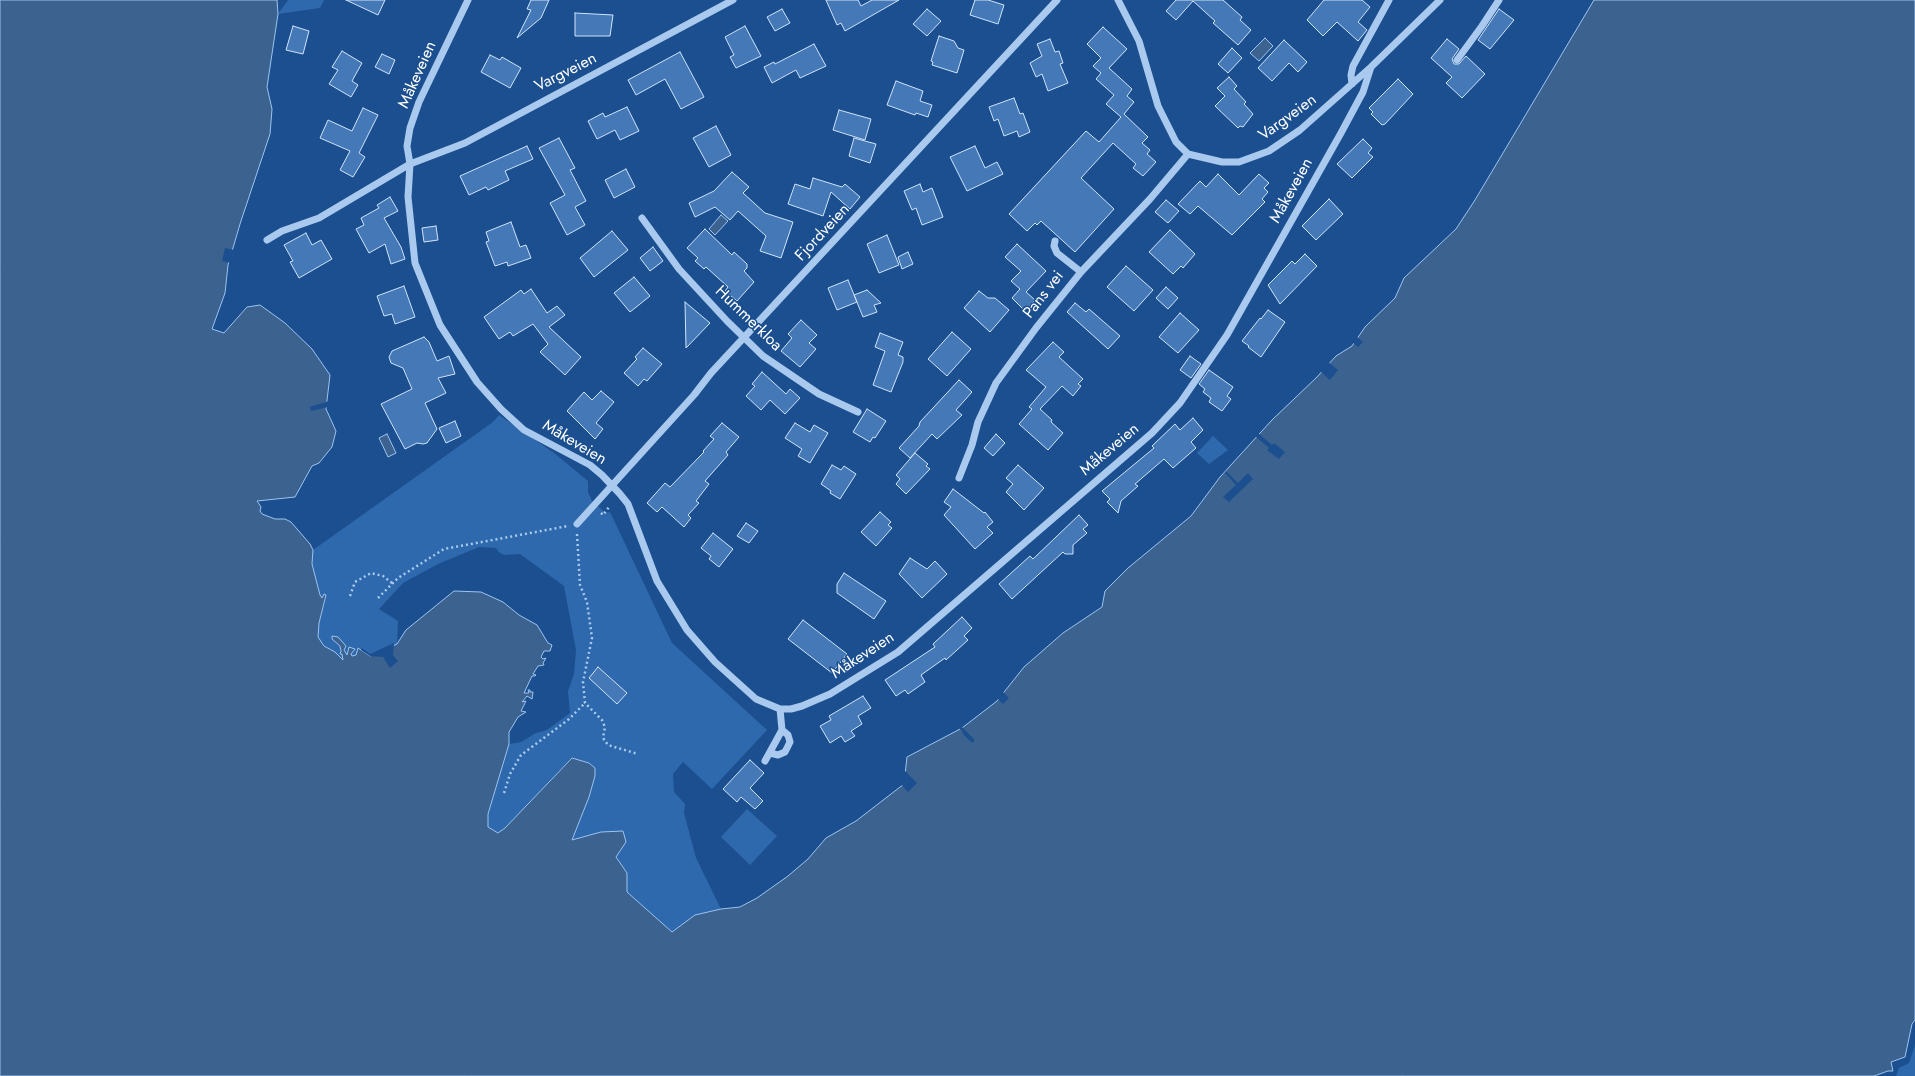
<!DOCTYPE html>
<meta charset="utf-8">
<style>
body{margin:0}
canvas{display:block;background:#1b4f8f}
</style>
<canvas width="1915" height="1076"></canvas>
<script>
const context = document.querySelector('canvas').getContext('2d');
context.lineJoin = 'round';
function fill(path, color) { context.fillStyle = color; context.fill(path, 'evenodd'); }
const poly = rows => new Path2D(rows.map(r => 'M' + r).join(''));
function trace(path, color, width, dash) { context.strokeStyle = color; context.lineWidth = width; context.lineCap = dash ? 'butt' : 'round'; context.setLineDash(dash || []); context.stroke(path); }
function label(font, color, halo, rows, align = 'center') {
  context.font = font + ' Jost,sans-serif'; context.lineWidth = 3; context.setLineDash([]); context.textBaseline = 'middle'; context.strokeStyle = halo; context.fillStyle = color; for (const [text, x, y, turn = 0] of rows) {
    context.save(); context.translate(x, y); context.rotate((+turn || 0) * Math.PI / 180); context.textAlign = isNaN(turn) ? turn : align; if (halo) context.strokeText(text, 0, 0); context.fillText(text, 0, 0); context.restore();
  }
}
fill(poly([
 [288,0,324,0,320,8,278,14],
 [499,415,554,453,588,481,588,492,592,501,606,513,610,512,672,643,767,730,712,789,683,762,673,774,674,792,685,804,684,813,696,858,721,909,695,915,672,932,627,892,627,873,616,857,626,842,601,832,572,840,589,797,595,776,595,768,590,763,571,758,505,828,498,833,488,827,488,814,509,744,521,742,536,733,547,730,570,713,568,691,574,674,576,650,564,586,520,554,504,555,499,552,496,548,479,547,438,564,403,583,379,609,398,621,397,644,370,656,358,651,355,656,352,656,351,653,348,655,344,652,346,646,340,641,332,639,340,646,344,660,320,642,318,637,319,623,326,598,325,594,322,598,320,596,314,576,312,562,313,550,493,422],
 [1213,436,1228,450,1209,464,1197,453],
 [747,809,777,836,750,865,721,837],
 [1915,1045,1915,1076,1896,1076,1899,1068,1909,1063]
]), '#2e69ad');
const water = poly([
 [0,0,277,0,278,14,267,87,272,109,270,134,240,224,228,265,225,293,212,329,224,333,247,307,260,305,285,323,312,349,330,375,326,409,336,431,332,447,319,463,312,466,295,497,257,501,261,507,260,511,262,514,275,519,285,519,291,522,310,544,313,550,312,564,320,595,322,598,324,594,326,595,319,623,318,637,324,646,335,652,343,660,342,654,340,654,341,651,340,646,332,639,332,636,338,637,346,646,344,650,347,655,349,647,355,649,351,654,352,656,356,655,358,648,370,656,397,644,406,630,454,591,481,592,503,602,519,615,537,625,548,643,552,645,550,651,544,651,541,657,543,659,546,658,543,663,544,665,538,666,533,674,536,675,535,676,532,676,524,693,529,693,528,690,530,690,530,692,533,692,532,699,527,696,522,702,526,701,521,711,526,712,518,717,509,732,509,744,488,814,488,827,498,833,505,828,572,758,589,763,595,768,595,776,589,797,572,840,601,832,623,831,626,842,616,857,627,873,627,892,672,932,695,915,721,909,740,907,757,898,788,876,808,859,826,838,856,821,904,784,907,757,962,728,997,701,1024,667,1063,633,1102,607,1105,591,1128,568,1191,516,1220,477,1272,420,1317,377,1336,356,1352,346,1365,327,1395,298,1404,278,1456,229,1475,200,1594,0,1915,0,1915,1020,1912,1024,1905,1057,1891,1062,1893,1071,1888,1071,1874,1076,0,1076,0,0],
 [1265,38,1273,46,1259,61,1250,53,1265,38],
 [721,215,728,221,715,235,709,229,721,215],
 [387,434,396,453,388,457,379,438,387,434]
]);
fill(water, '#3c6290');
trace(water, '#9cc4f0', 1);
fill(poly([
 [225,248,234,250,231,263,222,261],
 [1356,336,1363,342,1358,347,1352,342],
 [1328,362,1338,370,1330,380,1320,371],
 [329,401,328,407,311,411,310,407],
 [1258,433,1272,445,1274,443,1285,452,1279,459,1267,450,1269,448,1255,436],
 [1226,471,1238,483,1248,473,1253,479,1229,502,1223,497,1236,485,1225,473],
 [394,643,393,655,398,661,390,668,383,657,370,656,361,650,362,648,370,654],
 [1002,691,1009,698,1003,704,997,698],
 [961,726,975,740,972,743,962,733,963,732,959,728],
 [904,770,917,783,908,792,901,784]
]), '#1b4f8f');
const building = poly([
 [346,0,385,0,378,15,346,0],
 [531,0,549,0,541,18,517,38,531,10,527,9,531,0],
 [826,0,858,0,861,6,872,0,899,0,845,31,841,23,837,25,826,0],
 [975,0,988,0,1004,5,998,24,970,15,975,0],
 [1176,0,1223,0,1242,17,1240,20,1251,30,1238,45,1213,23,1215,21,1193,1,1176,20,1166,11,1176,0],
 [1324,0,1362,0,1370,7,1358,22,1367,30,1358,41,1337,22,1323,36,1307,20,1324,0],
 [782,9,790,23,775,31,767,17,782,9],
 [927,9,941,21,927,36,913,24,927,9],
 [1499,9,1514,20,1490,49,1478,40,1499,9],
 [575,13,613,15,610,36,575,36,575,13],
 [293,26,309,31,303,54,286,50,293,26],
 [745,26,761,56,736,68,730,57,734,55,725,37,745,26],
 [1103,27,1127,49,1109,68,1132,89,1127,96,1134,102,1124,114,1148,137,1142,143,1150,150,1147,154,1156,162,1143,176,1133,168,1136,164,1113,143,1081,178,1114,209,1075,252,1041,221,1037,225,1035,223,1027,231,1009,214,1086,131,1099,142,1121,117,1106,104,1114,95,1096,79,1101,73,1093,66,1101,58,1087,44,1103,27],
 [939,36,954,41,958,48,964,50,957,73,932,65,933,62,931,61,939,36],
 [1050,39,1055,52,1059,51,1063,63,1060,64,1068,83,1048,91,1042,74,1036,77,1030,63,1042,56,1037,44,1050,39],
 [1447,39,1459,49,1452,59,1454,64,1459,64,1466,56,1485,74,1462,98,1446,83,1452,77,1431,58,1447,39],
 [1284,40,1307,62,1298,72,1289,63,1272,81,1258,68,1284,40],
 [814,44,826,66,800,78,796,70,772,83,764,67,774,62,775,64,814,44],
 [1232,48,1242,58,1228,73,1218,64,1232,48],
 [342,51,362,63,352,81,358,85,351,97,329,84,338,70,332,67,342,51],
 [680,52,704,97,681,109,665,79,636,95,628,80,680,52],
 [382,54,395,60,389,74,375,67,382,54],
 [490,55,500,60,502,57,521,68,510,88,481,72,490,55],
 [1229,77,1237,86,1234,89,1246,102,1244,104,1253,114,1243,127,1240,126,1238,128,1215,106,1225,96,1217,88,1229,77],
 [1398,79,1413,94,1385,124,1382,125,1371,114,1373,112,1369,108,1398,79],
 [896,81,923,91,920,101,932,105,928,117,916,113,915,115,887,105,896,81],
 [1014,98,1020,114,1023,113,1030,132,1019,137,1017,131,1004,136,998,119,994,121,989,107,1014,98],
 [627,107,639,131,620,140,615,130,597,139,588,121,603,113,605,117,627,107],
 [363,108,378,115,359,153,365,157,353,177,340,170,350,151,320,138,328,120,352,131,363,108],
 [839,110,871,119,865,140,833,130,839,110],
 [716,126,731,155,709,167,693,138,716,126],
 [559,138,575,168,570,170,586,201,575,207,585,225,567,235,550,203,565,195,539,148,559,138],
 [854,138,876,144,870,163,849,156,854,138],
 [1363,139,1372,148,1368,153,1373,157,1352,178,1337,164,1363,139],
 [527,146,533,159,505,171,509,180,488,190,486,187,469,195,460,176,527,146],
 [975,146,985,168,997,162,1003,174,967,191,950,157,975,146],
 [626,169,635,187,614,198,605,180,626,169],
 [732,172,749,187,743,193,765,213,793,222,781,258,760,251,766,236,738,211,730,220,715,207,695,217,689,203,714,191,732,172],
 [1218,174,1239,195,1259,174,1269,183,1264,188,1268,192,1262,199,1265,202,1232,235,1198,206,1190,214,1178,204,1200,181,1206,187,1218,174],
 [813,178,842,187,845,184,860,197,850,209,831,192,823,216,788,204,795,184,810,189,813,178],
 [920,184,923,192,932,188,943,217,922,225,916,208,912,210,904,191,920,184],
 [390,197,398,211,384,218,401,247,405,259,391,264,385,244,369,253,356,229,364,225,361,218,379,208,377,205,390,197],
 [1329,199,1343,214,1316,240,1302,226,1329,199],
 [1166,200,1179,211,1168,223,1155,212,1166,200],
 [511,222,520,247,526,245,531,258,508,266,507,262,495,266,486,242,489,241,486,232,511,222],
 [436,226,438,240,424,242,422,228,436,226],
 [705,229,732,255,734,252,747,264,747,268,744,271,754,282,737,301,725,291,728,287,706,267,704,269,695,261,698,258,687,248,705,229],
 [1170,230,1195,254,1183,268,1181,266,1173,274,1149,252,1170,230],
 [612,231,628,250,594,277,580,258,612,231],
 [306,233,312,245,321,240,332,259,299,278,290,262,293,261,284,245,306,233],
 [887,235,899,265,879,273,867,244,887,235],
 [1017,244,1046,271,1026,292,1035,300,1025,311,1012,298,1020,289,1011,281,1021,271,1005,257,1017,244],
 [653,247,663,261,650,271,640,258,653,247],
 [908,252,913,264,902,269,898,257,908,252],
 [1305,254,1317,266,1280,304,1268,285,1292,261,1295,264,1305,254],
 [1126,266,1153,290,1134,311,1107,287,1126,266],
 [634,277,650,296,630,312,614,293,634,277],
 [848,280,857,302,837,310,828,288,848,280],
 [404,286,415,317,395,324,392,314,384,316,377,296,404,286],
 [1166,287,1178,298,1168,309,1156,298,1166,287],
 [531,289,547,313,557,306,565,315,549,327,581,357,565,375,540,352,548,344,533,324,513,336,510,332,499,339,484,317,521,290,524,294,531,289],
 [867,290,881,303,874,305,877,312,863,317,854,295,867,290],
 [979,291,988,298,995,298,1009,310,990,332,964,308,979,291],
 [685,302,710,323,686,348,685,302],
 [1075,303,1086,312,1089,309,1120,336,1108,349,1067,312,1075,303],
 [1268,310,1285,322,1261,357,1248,347,1249,346,1242,341,1260,318,1261,319,1268,310],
 [1180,313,1199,330,1178,353,1159,337,1180,313],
 [801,320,817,335,809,343,816,349,800,367,781,351,792,338,788,334,801,320],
 [952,332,971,349,947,376,928,359,952,332],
 [880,333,903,342,898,355,903,357,903,362,891,392,873,385,885,351,875,347,880,333],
 [424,337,429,342,437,361,449,356,455,374,438,378,446,393,425,403,437,429,427,443,423,444,417,443,405,449,381,404,412,389,403,368,391,363,389,357,392,351,424,337],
 [1053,342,1064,352,1059,357,1083,379,1078,384,1081,386,1073,396,1062,386,1040,409,1052,420,1051,422,1063,433,1048,450,1019,424,1032,409,1029,407,1046,387,1026,370,1053,342],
 [643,348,662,364,647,381,644,379,638,386,624,373,637,359,635,357,643,348],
 [1190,356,1201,364,1191,378,1180,370,1190,356],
 [1209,370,1233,387,1227,396,1231,399,1222,411,1209,402,1211,398,1203,392,1205,389,1199,384,1209,370],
 [762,372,786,394,790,389,800,398,785,414,770,400,761,410,746,396,755,386,752,384,762,372],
 [959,380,972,392,956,410,962,415,937,439,932,434,910,458,899,448,919,426,920,422,959,380],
 [601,391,614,402,596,423,603,429,595,439,567,411,584,392,592,400,601,391],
 [867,409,886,421,875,438,873,437,870,442,853,432,867,409],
 [1193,418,1203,430,1191,442,1196,448,1173,468,1164,459,1135,484,1138,486,1121,501,1118,513,1107,502,1110,499,1102,491,1154,448,1152,446,1175,424,1180,430,1193,418],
 [455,421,461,436,446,443,439,428,455,421],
 [722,423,739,437,726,452,728,455,705,481,709,484,696,501,699,503,688,515,691,518,684,527,662,507,657,512,647,503,665,483,670,487,704,452,703,451,714,439,710,436,722,423],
 [795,423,810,432,814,425,828,433,810,463,798,456,802,449,785,438,795,423],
 [996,434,1005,443,993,456,984,448,996,434],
 [915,453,928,464,926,466,930,469,906,494,896,484,900,479,896,475,915,453],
 [832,465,841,470,844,466,856,474,840,499,830,493,831,491,821,484,832,465],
 [1018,465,1044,488,1024,510,1006,492,1013,484,1006,478,1018,465],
 [953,489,984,513,985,512,993,522,987,527,993,533,975,549,944,515,951,507,944,502,953,489],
 [880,512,891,522,888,525,892,528,876,546,861,532,880,512],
 [1079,515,1088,525,1083,529,1087,533,1073,545,1073,554,1065,554,1063,552,1012,599,999,584,1030,556,1033,559,1079,515],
 [746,523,758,531,749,543,737,536,746,523],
 [713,533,733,549,719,567,709,559,711,556,701,548,713,533],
 [910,558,927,569,935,561,947,574,922,598,899,574,910,558],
 [844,573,886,601,874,619,837,593,837,584,844,573],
 [962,617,972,628,964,636,968,640,946,660,945,658,921,675,925,682,908,694,905,690,896,696,885,680,935,647,933,644,962,617],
 [803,620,847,654,832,673,788,639,803,620],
 [598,667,627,693,617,704,589,678,598,667],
 [863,696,871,708,858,716,862,724,851,731,855,736,845,742,841,736,830,743,820,726,831,720,829,716,863,696],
 [750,760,764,773,750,788,763,801,755,809,741,797,737,802,723,789,750,760]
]);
fill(building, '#4478b7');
trace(building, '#cfe3fa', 1);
trace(poly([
 [601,513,603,515,609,507],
 [577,534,580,585,587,602,592,638,583,682,585,703,602,720,605,727,603,738,608,745,638,754],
 [350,596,355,582,371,573,383,576,392,583],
 [378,598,398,578,444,549,568,526],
 [504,793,510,774,521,755,569,719,585,703]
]), '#a9c9ee', 2.5, [2, 3]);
trace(poly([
 [468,0,419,102,410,128,407,146,410,164,408,197,415,263,440,325,477,382,501,409,524,430,590,465,602,475,620,494,628,504,657,581,687,630,715,662,756,699,780,709,791,709,802,706,830,694,898,652,1152,433,1180,403,1227,335,1341,133,1363,92,1371,67],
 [1118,0,1139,41,1158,106,1176,142,1188,154,1222,162,1239,162,1269,151,1300,130,1371,67,1440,0],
 [1457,60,1482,26,1499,0],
 [1352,84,1351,75,1353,66,1389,0],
 [642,218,679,269,727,321,763,356,819,394,858,412],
 [267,240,282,231,319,218,410,164,465,143,733,0],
 [1055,241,1054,246,1057,253,1081,272],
 [959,478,972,445,978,422,996,383,1036,328,1081,272,1150,199,1188,154],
 [577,524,694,395,711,373,1057,0],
 [770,753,778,755,785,752,790,742,788,735,782,730],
 [765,761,782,730,780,709]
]), '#a9c9ee', 7);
label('16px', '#fff', '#1b4f8f', [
 ["Vargveien",566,73,-27],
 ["Måkeveien",418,75,-66],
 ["Vargveien",1288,118,-36],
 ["Måkeveien",1292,191,-61],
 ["Fjordveien",823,233,-47],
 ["Pans vei",1044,295,-52],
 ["Hummerkloa",748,319,44],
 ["Måkeveien",574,443,31],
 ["Måkeveien",1110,450,-40],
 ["Måkeveien",863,656,-33]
]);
</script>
